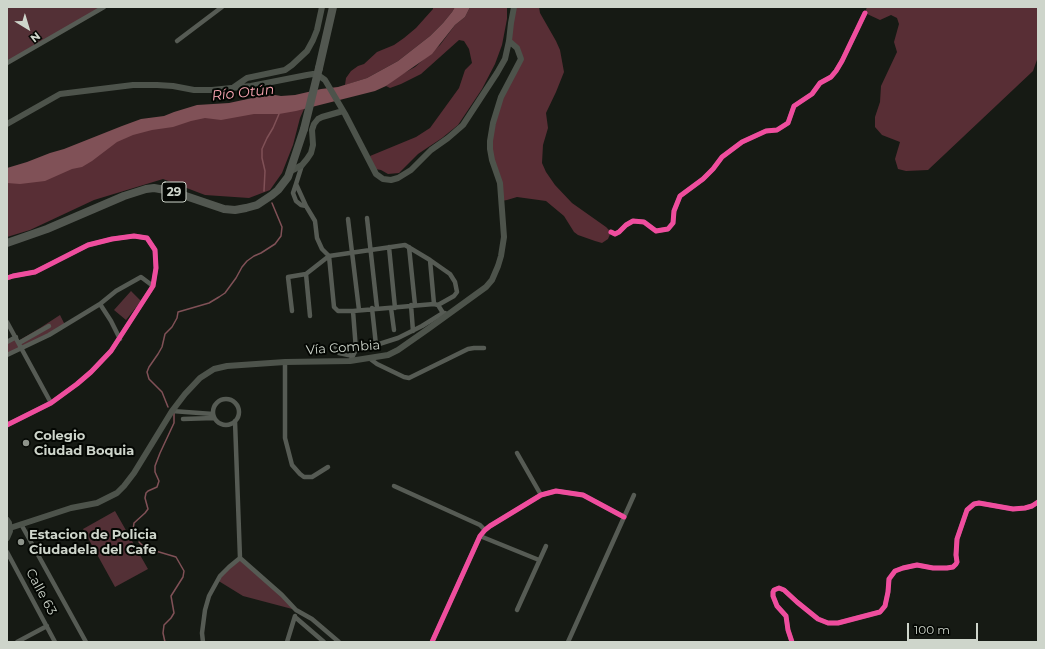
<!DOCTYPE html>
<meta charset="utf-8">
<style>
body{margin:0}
#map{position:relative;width:1045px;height:649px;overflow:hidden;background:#161a14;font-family:Montserrat,sans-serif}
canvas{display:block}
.frame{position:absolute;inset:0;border:8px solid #ced5cb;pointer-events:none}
.north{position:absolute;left:8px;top:8px;width:40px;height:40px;-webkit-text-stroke:3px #040703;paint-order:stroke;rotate:142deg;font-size:11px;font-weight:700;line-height:16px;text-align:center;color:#ced5cb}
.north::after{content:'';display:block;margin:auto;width:14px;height:18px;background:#ced5cb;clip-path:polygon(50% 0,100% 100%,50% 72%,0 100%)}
.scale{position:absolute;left:907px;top:623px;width:71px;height:18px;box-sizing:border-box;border:2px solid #ced5cb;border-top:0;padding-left:5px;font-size:12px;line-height:14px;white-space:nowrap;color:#ced5cb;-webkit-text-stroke:3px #040703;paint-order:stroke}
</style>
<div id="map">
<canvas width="1045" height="649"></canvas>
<div class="frame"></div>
<div class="north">N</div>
<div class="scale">100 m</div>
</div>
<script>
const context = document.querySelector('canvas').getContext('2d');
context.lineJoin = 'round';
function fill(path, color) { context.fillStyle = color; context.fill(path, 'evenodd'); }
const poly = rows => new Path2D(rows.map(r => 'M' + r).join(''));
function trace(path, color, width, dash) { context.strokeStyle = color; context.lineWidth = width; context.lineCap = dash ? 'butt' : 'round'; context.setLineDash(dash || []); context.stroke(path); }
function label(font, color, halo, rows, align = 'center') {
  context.font = font + ' Montserrat,sans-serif'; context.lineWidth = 4; context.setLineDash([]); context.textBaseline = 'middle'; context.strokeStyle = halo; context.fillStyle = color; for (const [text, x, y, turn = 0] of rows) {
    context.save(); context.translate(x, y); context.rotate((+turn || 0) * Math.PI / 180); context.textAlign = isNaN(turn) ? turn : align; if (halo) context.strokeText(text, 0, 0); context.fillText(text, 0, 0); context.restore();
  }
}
fill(poly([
 [7,7,104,7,7,63],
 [131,291,141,301,126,320,114,310],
 [60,315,65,325,7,355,7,342,16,337,18,341,40,328],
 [115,511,148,569,115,587,83,529],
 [240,558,296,610,243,596,217,580]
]), '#533036');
fill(poly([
 [433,7,455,7,452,12,443,23,430,36,398,61,367,78,345,85,346,78,351,71,358,66,364,64,377,52,394,45,404,38,416,28,433,9],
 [470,7,507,7,507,19,502,45,495,64,482,89,458,125,442,138,418,154,399,173,388,174,381,170,375,169,370,156,416,137,430,128,459,88,465,70,472,63,469,49,464,41,459,40,421,74,401,84,390,88,386,86,395,78,415,67,440,45,455,25,465,17],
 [514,7,539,7,540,13,556,41,560,50,564,72,556,92,546,113,548,128,543,145,542,163,546,172,555,185,572,203,606,227,611,232,608,239,602,243,595,241,578,235,574,232,564,216,546,201,517,197,507,200,501,201,490,149,501,97,521,59,509,41],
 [867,7,1038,7,1038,57,1033,71,928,170,906,171,898,169,895,159,900,142,882,135,875,127,875,117,880,102,881,86,897,52,894,42,899,24,897,18,891,15,880,20,865,13],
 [308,100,300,118,293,145,282,173,270,190,249,198,205,195,163,179,94,200,30,230,7,237,7,180,129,132,185,117]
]), '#582e35');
fill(poly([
 [455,7,470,7,465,17,455,25,432,54,386,86,375,91,296,111,279,114,254,114,221,120,205,118,191,121,173,127,152,130,133,135,117,142,92,161,82,167,72,169,45,181,20,184,7,183,7,168,27,162,50,153,64,149,122,126,141,119,164,116,174,112,197,105,229,103,257,97,275,95,281,96,295,95,321,89,338,87,367,78,398,61,430,36,443,23,452,12]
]), '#805157');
trace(poly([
 [264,191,265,171,262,158,262,149,267,138,273,128,279,114],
 [168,407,162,392,149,379,147,372,149,367,158,354,162,347,165,334,172,327,177,318,178,312,209,303,219,297,225,293,236,278,242,267,247,261,254,256,261,253,275,244,281,236,282,227,272,203],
 [135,536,133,530,134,523,145,513,148,509,145,498,146,493,148,491,157,487,159,481,155,472,155,466,160,453,174,423,174,413],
 [139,542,143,546,149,549,176,557,184,571,183,577,171,596,174,613,171,618,164,625,163,633,165,642]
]), '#805157', 1.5);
trace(poly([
 [177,41,222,7],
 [7,63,104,7],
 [302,165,296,184,306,206,315,221,317,238,322,249,329,256,334,307,338,311,353,311,434,304,438,305,443,313],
 [296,184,293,193,296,201,301,205,306,206],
 [367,218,377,308],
 [348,219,359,310],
 [611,232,615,234,619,232,626,225,633,221,644,222,656,231,668,229,673,223,674,211,680,196,703,179,713,169,722,157,742,142,766,131,777,130,788,123,794,106,812,94,820,83,831,77,836,71,842,61,865,13],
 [389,247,395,308],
 [409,247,415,305],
 [430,260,434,304],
 [306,274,310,316],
 [7,278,13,276,35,272,88,245,112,239,134,236,147,238,155,250,156,268,153,286,111,351,91,372,77,384,51,403,7,425],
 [100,304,111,321,120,339],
 [411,305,413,331],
 [372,308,376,345],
 [391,308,394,330],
 [292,311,288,277,306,274,329,256,405,245,430,260,450,274,455,282,457,292,454,296,438,305],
 [353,311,356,350],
 [7,322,51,403],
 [7,342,16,337],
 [19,343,49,326],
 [335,345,339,353,353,356],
 [7,355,49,335,100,304,116,291,141,277,153,286],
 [369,358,377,364,404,377,409,378,468,349,474,348,484,348],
 [350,361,356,350,364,346,376,345,398,338,422,326,443,313,445,313],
 [285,362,285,438,292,465,300,474,304,477,312,477,328,467],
 '213 412a13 13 0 1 1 26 0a13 13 0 1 1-26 0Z',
 [172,411,213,414],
 [183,419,214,418],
 [235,421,240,558,282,595,296,610,312,619,339,642],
 [517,453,541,495],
 [394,486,480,525,485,530],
 [21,524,86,642],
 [480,536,539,560],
 [7,552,55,642],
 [517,610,546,546],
 [295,617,324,642],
 [17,642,47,626],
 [203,642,202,633,205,610,209,596,220,576,229,567,240,558],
 [287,642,295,616],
 [432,642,480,536,485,530,490,526,541,495,556,491,583,495,624,517],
 [568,642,634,495],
 [792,642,788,630,786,616,777,606,773,596,773,592,774,590,779,588,784,590,797,602,818,619,828,623,838,623,880,612,885,606,888,592,889,579,895,571,903,568,917,565,933,568,947,568,953,567,956,564,957,562,956,555,957,539,967,510,974,504,979,503,1013,509,1025,508,1032,506,1038,502]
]), '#565b54', 4.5);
trace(poly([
 [234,87,247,78,285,70,292,65,307,51,313,40,317,30,322,7],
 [7,124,60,94,133,85,157,85,173,86,194,90,212,90,251,86,307,75,313,74,318,75,325,80,345,114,376,174,383,179,391,180,398,178,411,170,431,150,448,138,463,125,497,73,505,59,509,41,511,23,514,7],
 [291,171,302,165,307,159,311,153,313,145,312,130,314,124,318,119,322,117,343,111],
 [7,520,9,523,10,531,7,538],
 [10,528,71,508,97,503,117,493,124,486,134,473,172,411,185,394,200,378,214,369,227,366,285,362,350,361,388,355,398,350,428,329,486,287,492,280,498,266,501,256,504,237,500,183,492,160,490,149,490,141,493,123,501,97,521,59,517,48,509,41]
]), '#4d534b', 6);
trace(poly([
 [319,68,333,7],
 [7,243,47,229,124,196,146,189,154,188,171,191,224,209,235,210,246,208,257,205,272,195,278,190,288,177,304,129]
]), '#525750', 8);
trace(poly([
 [304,129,319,68]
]), '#525750', 8);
trace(poly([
 [611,232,615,234,619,232,626,225,633,221,644,222,656,231,668,229,673,223,674,211,680,196,703,179,713,169,722,157,742,142,766,131,777,130,788,123,794,106,812,94,820,83,831,77,836,71,842,61,865,13],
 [7,278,13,276,35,272,88,245,112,239,134,236,147,238,155,250,156,268,153,286,111,351,91,372,77,384,51,403,7,425],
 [432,642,480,536,485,530,490,526,541,495,556,491,583,495,624,517],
 [792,642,788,630,786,616,777,606,773,596,773,592,774,590,779,588,784,590,797,602,818,619,828,623,838,623,880,612,885,606,888,592,889,579,895,571,903,568,917,565,933,568,947,568,953,567,956,564,957,562,956,555,957,539,967,510,974,504,979,503,1013,509,1025,508,1032,506,1038,502]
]), '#ef4d9e', 5);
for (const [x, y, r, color] of [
 [26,443,4,"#8e948b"],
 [21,542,4,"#8e948b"]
]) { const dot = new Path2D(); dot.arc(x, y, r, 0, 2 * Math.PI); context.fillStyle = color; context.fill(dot); trace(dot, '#040703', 1.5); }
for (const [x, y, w] of [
 [174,192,24]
]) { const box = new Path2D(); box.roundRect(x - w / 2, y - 10, w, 20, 3); context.fillStyle = '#040703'; context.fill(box); trace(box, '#ced5cb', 1); }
label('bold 12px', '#ced5cb', null, [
 ["29",174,192]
]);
label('13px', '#ced5cb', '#040703', [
 ["Vía Combia",343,348,-4],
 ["Calle 63",41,592,62]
]);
label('bold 13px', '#ced5cb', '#040703', [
 ["Colegio",34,436],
 ["Ciudad Boquia",34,451],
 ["Estacion de Policia",29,535],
 ["Ciudadela del Cafe",29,550]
], 'left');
label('italic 14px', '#fba6b3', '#040703', [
 ["Río Otún",243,93,-6]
]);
</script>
